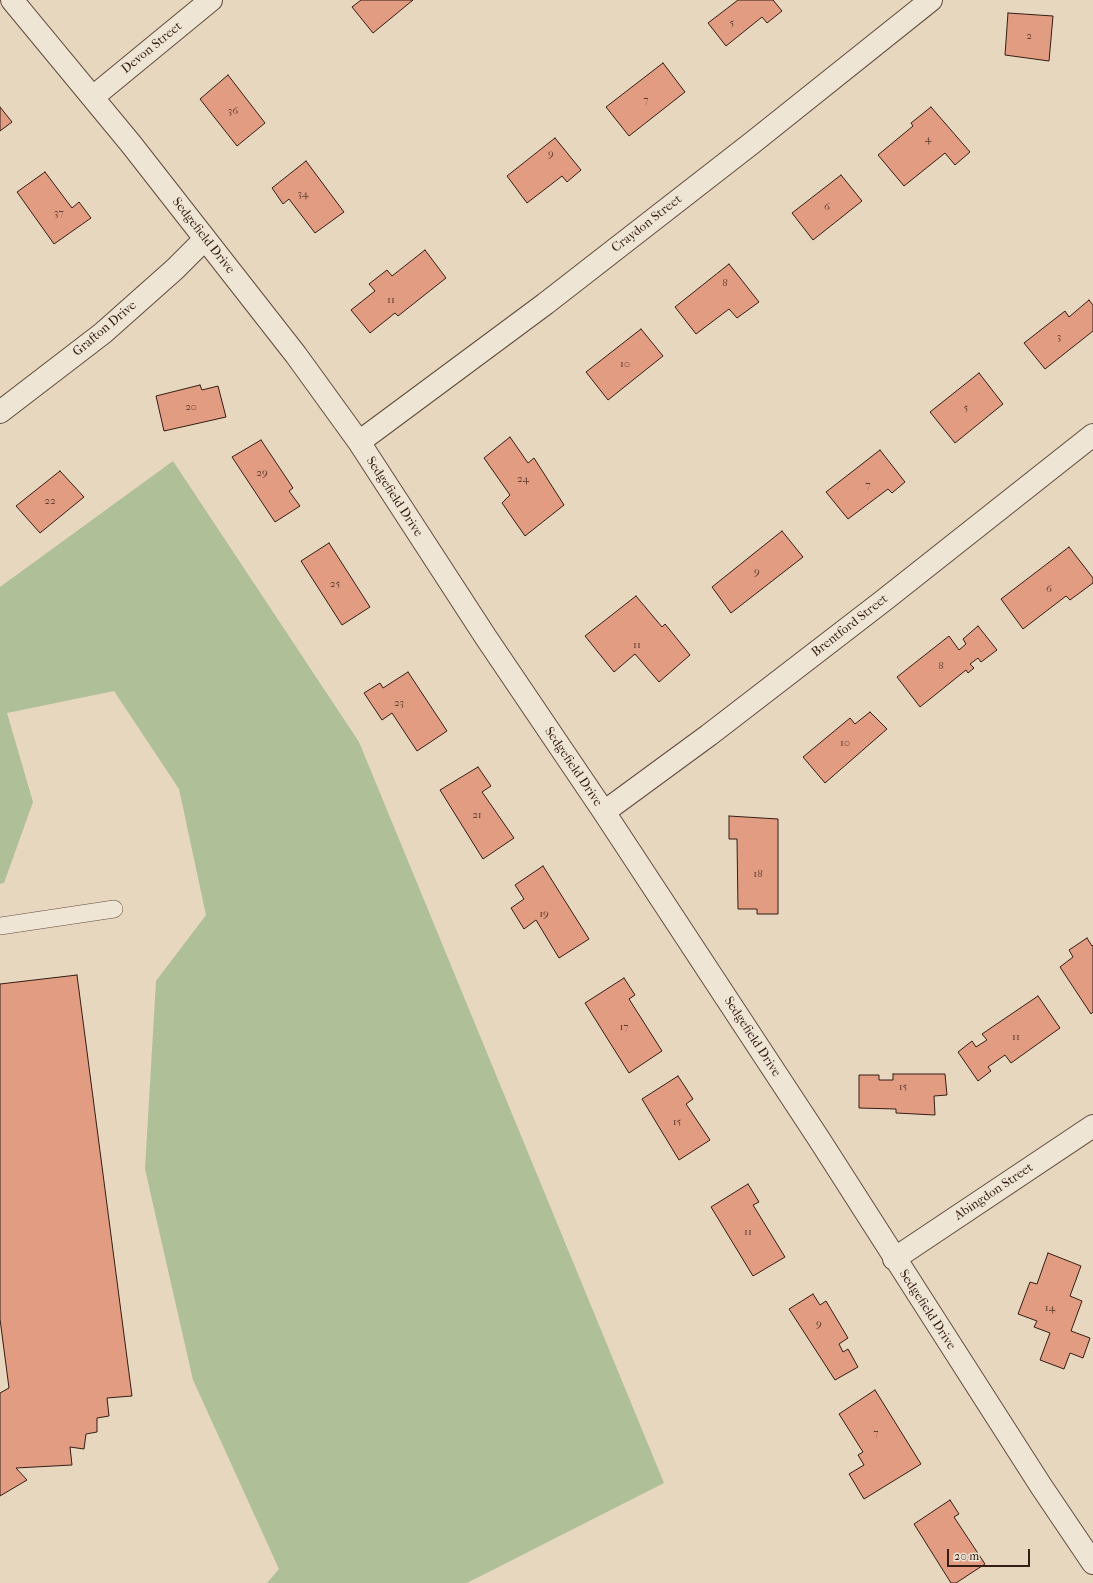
<!DOCTYPE html>
<style>
body{margin:0}
#map{position:relative;width:1093px;height:1583px;overflow:hidden;background:#e7d7bf;font-family:"IM FELL French Canon",serif}
canvas{display:block}
.scale{position:absolute;left:947px;top:1549px;width:83px;height:18px;box-sizing:border-box;border:2px solid #341d14;border-top:0;padding-left:5px;font-size:12px;line-height:14px;white-space:nowrap;color:#341d14;-webkit-text-stroke:3px #efe5d5;paint-order:stroke}
</style>
<div id="map">
<canvas width="1093" height="1583"></canvas>
<div class="scale">20 m</div>
</div>
<script>
const context = document.querySelector('canvas').getContext('2d');
context.lineJoin = 'round';
function fill(path, color) { context.fillStyle = color; context.fill(path, 'evenodd'); }
const poly = rows => new Path2D(rows.map(r => 'M' + r).join(''));
function trace(path, color, width, dash) { context.strokeStyle = color; context.lineWidth = width; context.lineCap = dash ? 'butt' : 'round'; context.setLineDash(dash || []); context.stroke(path); }
function label(font, color, halo, rows, align = 'center') {
  context.font = font + ' "IM FELL French Canon",serif'; context.lineWidth = 3; context.setLineDash([]); context.textBaseline = 'middle'; context.strokeStyle = halo; context.fillStyle = color; for (const [text, x, y, turn = 0] of rows) {
    context.save(); context.translate(x, y); context.rotate((+turn || 0) * Math.PI / 180); context.textAlign = isNaN(turn) ? turn : align; if (halo) context.strokeText(text, 0, 0); context.fillText(text, 0, 0); context.restore();
  }
}
fill(poly([
 [173,461,359,742,664,1483,467,1583,267,1583,279,1569,193,1380,145,1169,156,981,206,915,179,789,114,691,7,713,33,802,4,883,0,884,0,587]
]), '#afbf97');
const building = poly([
 [361,0,413,0,373,33,352,7,361,0],
 [738,0,773,0,782,11,767,23,762,17,726,46,708,23,738,0],
 [1008,13,1053,16,1049,61,1005,55,1008,13],
 [663,63,685,92,629,136,606,107,663,63],
 [228,75,265,123,237,146,200,99,228,75],
 [0,107,12,122,0,131,0,107],
 [931,107,970,152,955,165,945,153,904,186,878,155,913,126,911,123,931,107],
 [555,138,581,170,567,182,562,176,527,203,507,176,555,138],
 [306,161,344,212,315,233,289,199,283,204,272,188,306,161],
 [45,172,72,208,79,202,91,218,54,244,17,192,45,172],
 [841,175,862,201,813,240,792,213,841,175],
 [425,250,446,278,398,316,395,313,370,333,351,310,375,291,369,284,387,270,392,276,425,250],
 [729,264,759,302,737,318,729,309,696,334,675,307,729,264],
 [1089,300,1093,305,1093,331,1045,369,1024,343,1065,311,1069,317,1089,300],
 [641,329,663,356,608,400,586,372,641,329],
 [979,373,1003,404,955,443,930,412,979,373],
 [200,385,202,390,218,386,226,417,164,431,156,396,200,385],
 [510,437,528,463,534,458,564,505,525,536,502,503,510,495,484,458,510,437],
 [261,440,293,488,289,491,300,506,275,522,232,457,261,440],
 [880,450,905,482,892,493,888,489,848,519,826,492,880,450],
 [60,471,84,497,40,533,16,506,60,471],
 [782,531,803,557,731,613,712,587,782,531],
 [329,543,370,607,342,625,301,561,329,543],
 [1069,547,1093,578,1093,583,1070,600,1066,596,1023,629,1001,599,1069,547],
 [636,596,662,627,665,624,690,655,659,682,635,654,614,672,585,636,636,596],
 [978,626,997,650,981,662,978,658,970,664,974,668,968,673,966,670,920,707,897,677,949,636,959,650,966,644,963,639,978,626],
 [408,672,447,731,417,751,392,713,382,720,364,693,380,683,383,688,408,672],
 [870,712,887,729,825,783,803,757,850,718,855,724,870,712],
 [478,767,491,786,482,792,514,838,483,859,440,790,478,767],
 [729,816,778,819,778,914,757,914,757,909,738,909,737,839,729,839,729,816],
 [543,866,589,939,559,958,536,920,524,929,511,908,524,899,515,885,543,866],
 [1087,938,1092,946,1093,945,1093,1012,1091,1014,1060,967,1073,957,1069,950,1087,938],
 [77,975,132,1396,107,1398,109,1416,97,1418,97,1432,86,1434,84,1449,70,1447,72,1465,16,1468,27,1480,0,1496,0,1393,9,1388,0,1319,0,984,77,975],
 [624,978,635,995,629,999,662,1051,629,1073,585,1003,624,978],
 [1038,996,1060,1028,1011,1063,1005,1055,988,1067,991,1071,978,1081,958,1052,972,1041,976,1047,987,1040,982,1034,1038,996],
 [893,1074,945,1074,947,1095,934,1096,935,1115,896,1113,896,1109,859,1108,859,1075,879,1075,879,1080,893,1080,893,1074],
 [678,1076,693,1099,686,1104,710,1140,679,1160,642,1099,678,1076],
 [748,1184,759,1202,753,1205,785,1257,753,1276,711,1207,748,1184],
 [1048,1253,1081,1266,1070,1296,1082,1301,1071,1331,1090,1338,1083,1358,1070,1353,1064,1369,1040,1360,1050,1333,1034,1327,1037,1321,1018,1314,1030,1282,1037,1284,1048,1253],
 [813,1294,820,1305,826,1301,848,1338,839,1344,843,1352,848,1349,858,1367,835,1380,789,1309,813,1294],
 [875,1390,921,1464,864,1499,849,1474,864,1465,858,1455,863,1452,839,1414,875,1390],
 [950,1500,959,1514,954,1517,985,1564,956,1583,951,1583,914,1524,950,1500]
]);
fill(building, '#e19c82');
trace(building, '#341d14', 1);
const service = poly([
 [0,926,114,909]
]);
const minor = poly([
 [12,0,131,144,296,355,359,442,485,636,604,812,819,1139,1041,1486,1093,1563],
 [93,97,211,0],
 [0,412,103,333,175,269,205,239],
 [359,442,545,304,752,143,931,0],
 [604,812,709,735,883,601,1093,435],
 [894,1259,1093,1126]
]);
trace(service, '#614c3f', 18);
trace(minor, '#614c3f', 24);
trace(service, '#efe5d5', 17);
trace(minor, '#efe5d5', 22);
label('11px', '#5f3d30', null, [
 ["5",732,23],
 ["2",1029,36],
 ["7",646,100],
 ["36",233,111],
 ["4",928,139],
 ["9",551,154],
 ["34",303,194],
 ["6",827,207],
 ["37",59,213],
 ["8",725,283],
 ["11",391,300],
 ["3",1059,337],
 ["10",625,364],
 ["20",191,407],
 ["5",966,408],
 ["29",262,473],
 ["24",523,479],
 ["7",868,485],
 ["22",50,501],
 ["9",757,572],
 ["25",335,584],
 ["6",1049,589],
 ["11",637,645],
 ["8",941,666],
 ["23",399,703],
 ["10",845,743],
 ["21",477,815],
 ["18",758,874],
 ["19",544,914],
 ["17",624,1027],
 ["11",1016,1037],
 ["15",903,1087],
 ["15",677,1122],
 ["11",748,1232],
 ["14",1050,1308],
 ["9",819,1324],
 ["7",876,1433]
]);
label('13px', '#341d14', '#efe5d5', [
 ["Devon Street",152,48,-39],
 ["Craydon Street",647,224,-38],
 ["Sedgefield Drive",203,236,52],
 ["Grafton Drive",105,329,-40],
 ["Sedgefield Drive",394,497,57],
 ["Brentford Street",850,626,-38],
 ["Sedgefield Drive",573,767,56],
 ["Sedgefield Drive",752,1037,57],
 ["Abingdon Street",994,1192,-34],
 ["Sedgefield Drive",927,1310,57]
]);
</script>
